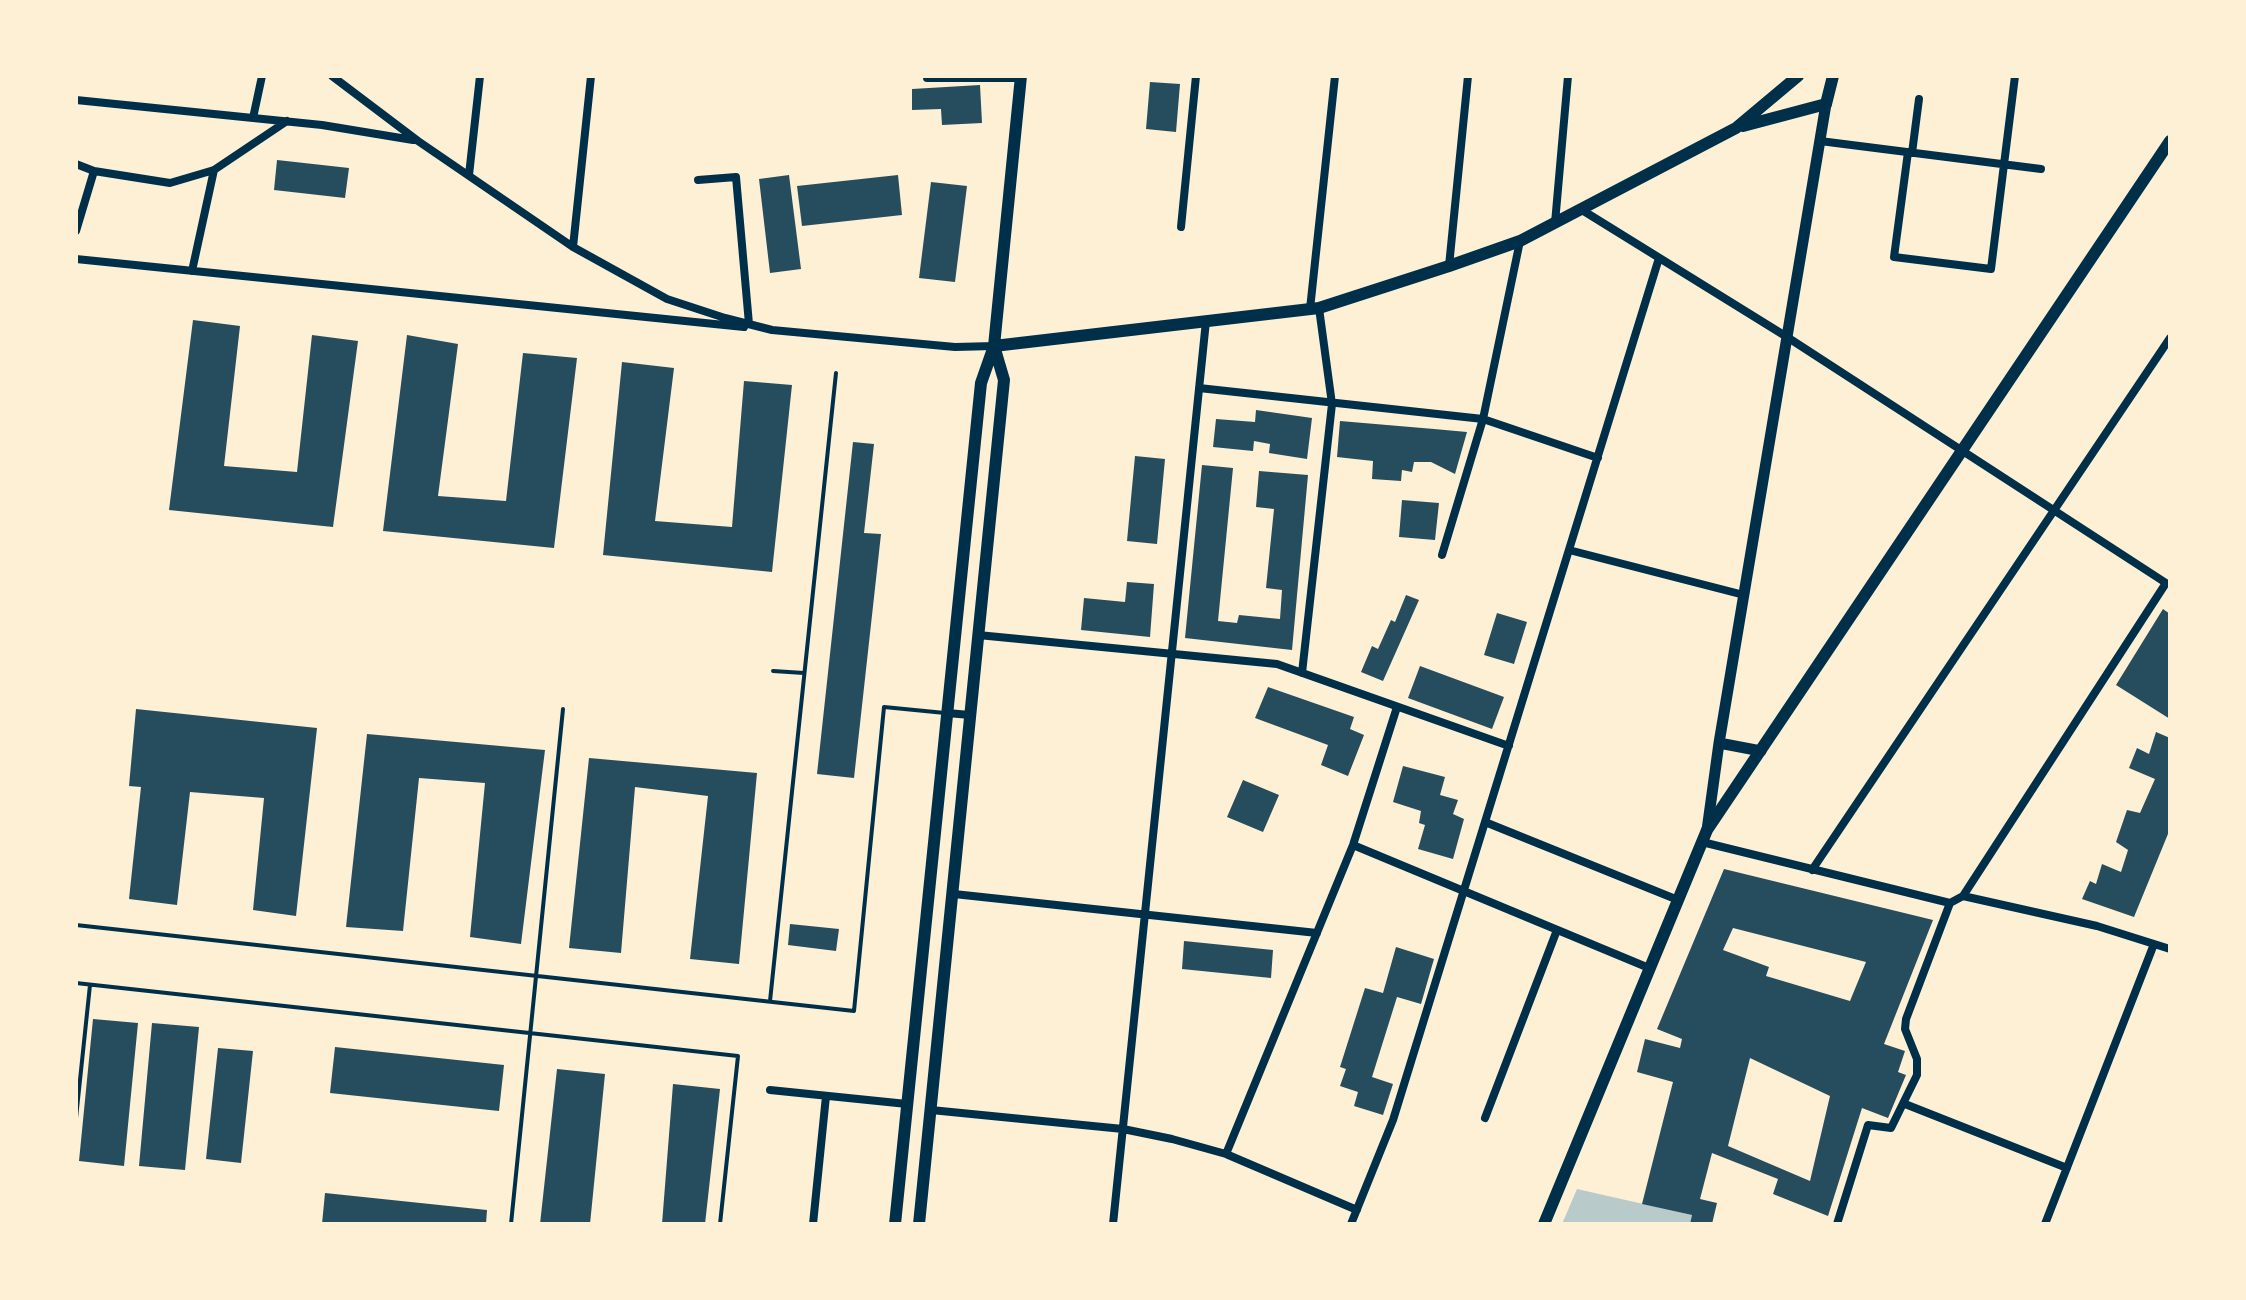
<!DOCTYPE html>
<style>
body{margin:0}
#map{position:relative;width:2246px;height:1300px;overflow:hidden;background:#fdf0d5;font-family:Barlow,sans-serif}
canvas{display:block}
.frame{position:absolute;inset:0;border:78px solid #fdf0d5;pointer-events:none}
</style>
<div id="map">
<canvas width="2246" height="1300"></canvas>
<div class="frame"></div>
</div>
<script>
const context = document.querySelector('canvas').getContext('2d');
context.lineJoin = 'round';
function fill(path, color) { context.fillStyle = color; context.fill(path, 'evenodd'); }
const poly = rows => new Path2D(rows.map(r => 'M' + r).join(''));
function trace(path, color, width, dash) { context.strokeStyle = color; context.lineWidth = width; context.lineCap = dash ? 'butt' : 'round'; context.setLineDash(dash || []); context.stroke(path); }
fill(poly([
 [1577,1189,1692,1215,1690,1224,1562,1224]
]), '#b9caca');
fill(poly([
 [1150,82,1180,84,1176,132,1146,129],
 [980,85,982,123,942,125,941,109,912,110,912,89],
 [277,160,349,168,345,198,274,190],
 [789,175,801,269,770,273,759,179],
 [898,175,902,215,802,226,797,186],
 [931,182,967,186,955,282,919,278],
 [193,320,240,326,224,466,297,472,312,335,358,341,333,527,169,510],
 [407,335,458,344,438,496,506,501,523,353,577,358,554,548,383,531],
 [622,362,674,368,655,521,732,527,744,381,792,385,772,572,603,555],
 [1256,410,1312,418,1307,459,1269,453,1270,444,1254,441,1253,451,1213,447,1216,419,1255,422],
 [1340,421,1434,429,1467,432,1455,474,1431,462,1414,462,1412,472,1402,470,1401,481,1372,479,1373,461,1337,457],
 [853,442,874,444,864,533,881,534,854,778,817,774],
 [1135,456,1165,459,1157,544,1127,541],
 [1202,465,1233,468,1218,621,1237,623,1239,615,1280,619,1282,590,1266,588,1274,509,1256,507,1259,471,1308,475,1292,650,1185,638],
 [1402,500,1439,503,1435,540,1399,537],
 [1127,582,1154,584,1150,637,1081,630,1084,598,1125,602],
 [1406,595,1419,600,1383,681,1361,672,1372,646,1378,649,1391,620,1395,622],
 [2163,609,2170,614,2170,719,2116,685],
 [1497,613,1527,622,1514,664,1484,655],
 [1420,666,1504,697,1492,729,1408,698],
 [1268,687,1354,717,1350,729,1364,735,1348,776,1321,765,1328,745,1255,718],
 [136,709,317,728,296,916,253,910,264,798,190,792,177,905,129,899,141,787,129,786],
 [2156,732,2170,738,2170,829,2134,917,2082,899,2090,881,2096,884,2102,864,2121,872,2128,850,2116,842,2127,810,2140,813,2155,779,2129,768,2137,748,2149,754],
 [367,734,545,750,521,944,470,937,485,783,419,778,403,931,346,927],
 [589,758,757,773,739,964,690,959,708,796,635,787,621,953,569,948],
 [1403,766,1445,777,1440,795,1458,800,1453,814,1464,819,1453,859,1418,849,1425,825,1419,823,1421,811,1393,802],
 [1243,780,1279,795,1263,832,1227,817],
 [1724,869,1933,920,1884,1044,1905,1051,1898,1072,1906,1075,1888,1118,1862,1108,1828,1216,1773,1194,1778,1179,1712,1153,1700,1199,1717,1203,1712,1224,1690,1224,1692,1215,1642,1204,1673,1082,1637,1072,1645,1039,1680,1048,1682,1039,1657,1029],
 [1733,928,1866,962,1850,1001,1766,976,1769,967,1723,950],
 [1750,1058,1830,1096,1810,1181,1728,1146],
 [790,924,839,929,836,951,788,945],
 [1184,941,1273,950,1271,978,1182,969],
 [1396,947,1434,959,1421,1004,1397,997,1372,1077,1393,1084,1383,1115,1354,1106,1358,1092,1340,1086,1346,1069,1340,1067,1365,988,1383,993],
 [93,1019,138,1023,124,1166,79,1161],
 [152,1023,199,1027,185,1170,139,1166],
 [335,1047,504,1065,499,1111,330,1093],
 [218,1048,253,1051,241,1163,206,1159],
 [557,1069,605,1074,590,1224,540,1224],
 [673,1084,720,1089,705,1224,662,1224],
 [325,1193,487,1210,486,1224,322,1224]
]), '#264d5e');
trace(poly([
 [773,671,804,673],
 [76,925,854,1011,884,707,945,713],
 [76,983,738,1056,720,1224],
 [770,1001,836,373],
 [76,1118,90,985],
 [511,1224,563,709]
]), '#003049', 4);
trace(poly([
 [332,76,418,141,573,247,667,299,725,318,772,330,955,347,994,346],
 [927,78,1021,78],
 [76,100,322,125,413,140],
 [253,118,262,76],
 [1820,141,2041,169],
 [1908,152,1894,257,1991,269,2015,76],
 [1912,153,1919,99],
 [76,164,94,171,170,183,214,170,287,121],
 [469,175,480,76],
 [698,180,736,177,749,324],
 [1582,210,1787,337,2166,583,1963,896,1950,903],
 [1555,223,1568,76],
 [1181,227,1196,76],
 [76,231,94,171],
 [573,247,591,76],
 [76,259,744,327],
 [1449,266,1468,76],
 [192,271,214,170],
 [1310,309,1335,76],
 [1199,388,1483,419,1598,458],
 [1569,550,1744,595],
 [1442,555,1483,419,1520,241],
 [978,635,1277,664,1509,746],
 [1302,673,1332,404,1319,308],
 [947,713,970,715],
 [1485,822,1678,900],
 [1702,842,1950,903],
 [1353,845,1649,968],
 [1812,870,2170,338],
 [954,894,1317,933],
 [1963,896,2097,926,2170,949],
 [770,1090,907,1104],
 [1905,1104,2067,1168],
 [931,1110,1123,1129,1172,1139,1226,1154,1357,1210],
 [1485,1118,1557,930],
 [1226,1154,1353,845,1397,707],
 [813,1224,826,1096],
 [1113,1224,1206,321],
 [1351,1224,1393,1120,1659,258],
 [1837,1224,1868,1125,1891,1128,1917,1075,1917,1059,1905,1029,1906,1019,1950,903],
 [2045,1224,2154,944]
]), '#003049', 8);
trace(poly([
 [1719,743,1761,751],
 [1707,830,1719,743,1826,104]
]), '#003049', 11);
trace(poly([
 [1743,126,1826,104,1833,76],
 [994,346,1319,308,1449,266,1520,241,1736,128,1798,76],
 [895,1224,981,383,994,346,1021,76],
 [919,1224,1004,380,994,346],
 [1544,1224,1707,830,2170,141]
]), '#003049', 12);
</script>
